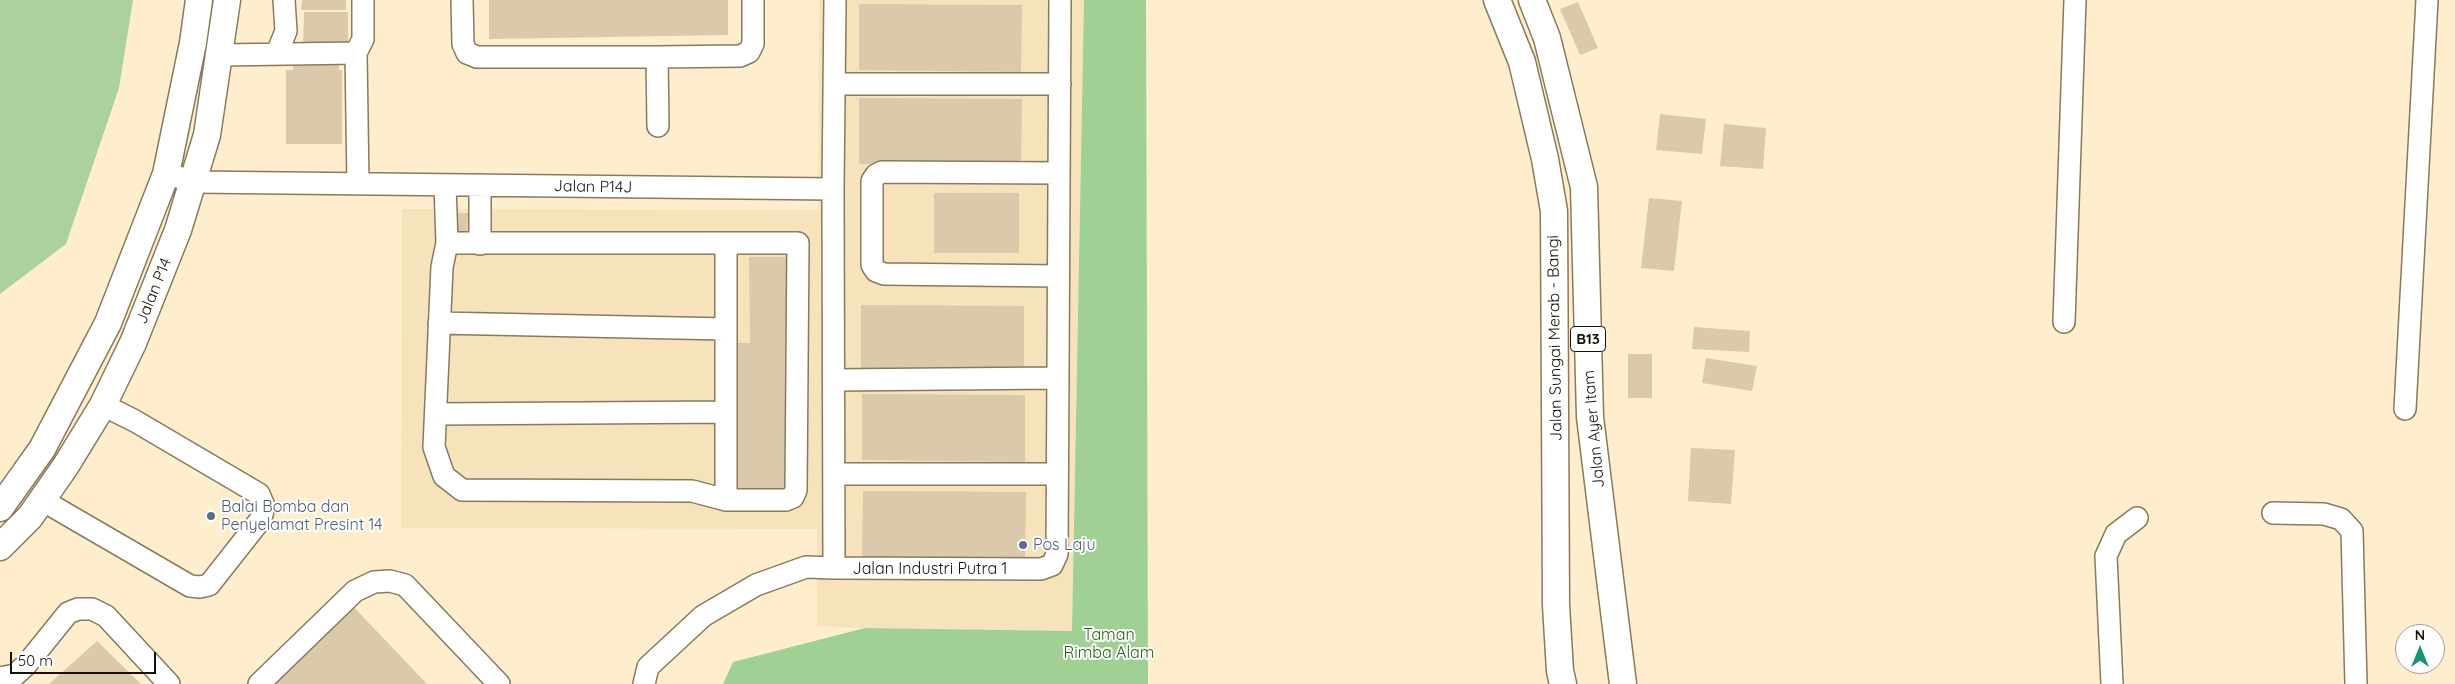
<!DOCTYPE html>
<style>
body{margin:0}
#map{position:relative;width:2455px;height:684px;overflow:hidden;background:#ffeece;font-family:Quicksand,sans-serif}
canvas{display:block}
.north{position:absolute;left:2395px;top:624px;width:50px;height:50px;box-sizing:border-box;background:#fff;border:1px solid #a2a09b;border-radius:50%;rotate:0deg;font-size:14px;font-weight:700;line-height:20px;text-align:center;color:#171106}
.north::after{content:'';display:block;margin:auto;width:18px;height:22px;background:#1b9276;clip-path:polygon(50% 0,100% 100%,50% 72%,0 100%)}
.scale{position:absolute;left:10px;top:652px;width:146px;height:22px;box-sizing:border-box;border:2px solid #171106;border-top:0;padding-left:6px;font-size:15px;line-height:18px;white-space:nowrap;color:#171106;-webkit-text-stroke:4px #fff;paint-order:stroke}
</style>
<div id="map">
<canvas width="2455" height="684"></canvas>
<div class="north">N</div>
<div class="scale">50 m</div>
</div>
<script>
const context = document.querySelector('canvas').getContext('2d');
context.lineJoin = 'round';
function fill(path, color) { context.fillStyle = color; context.fill(path, 'evenodd'); }
const poly = rows => new Path2D(rows.map(r => 'M' + r).join(''));
function trace(path, color, width, dash) { context.strokeStyle = color; context.lineWidth = width; context.lineCap = dash ? 'butt' : 'round'; context.setLineDash(dash || []); context.stroke(path); }
function label(font, color, halo, rows, align = 'center') {
  context.font = font + ' Quicksand,sans-serif'; context.lineWidth = 4; context.setLineDash([]); context.textBaseline = 'middle'; context.strokeStyle = halo; context.fillStyle = color; for (const [text, x, y, turn = 0] of rows) {
    context.save(); context.translate(x, y); context.rotate((+turn || 0) * Math.PI / 180); context.textAlign = isNaN(turn) ? turn : align; if (halo) context.strokeText(text, 0, 0); context.fillText(text, 0, 0); context.restore();
  }
}
fill(poly([
 [819,0,1084,0,1072,631,817,627,817,529,401,528,402,209,818,210]
]), '#f6e2bb');
fill(poly([
 [0,0,133,0,119,88,66,244,0,294]
]), '#abd1a1');
fill(poly([
 [1084,0,1146,0,1148,684,723,684,733,662,865,628,1072,631]
]), '#a0d093');
fill(poly([
 [302,0,346,0,346,10,301,10],
 [489,0,728,0,728,35,489,39],
 [1578,2,1598,48,1580,55,1560,9],
 [859,4,1022,5,1021,72,859,70],
 [304,12,348,12,348,50,339,50,339,70,342,70,342,144,286,144,286,70,293,70,293,50,303,50],
 [859,98,1022,99,1021,165,859,164],
 [1660,114,1706,119,1702,154,1656,150],
 [1724,124,1766,128,1763,169,1720,166],
 [934,193,1019,193,1019,253,934,253],
 [1649,198,1682,201,1674,271,1641,268],
 [441,213,468,213,467,234,440,234],
 [749,257,791,257,791,343,785,343,786,495,737,496,736,343,750,343],
 [861,305,1024,306,1024,373,861,372],
 [1694,327,1750,331,1749,352,1692,349],
 [1628,354,1652,354,1652,398,1628,398],
 [1706,358,1757,366,1752,391,1702,383],
 [862,394,1025,395,1025,462,862,460],
 [1691,448,1735,450,1731,504,1688,501],
 [863,491,1026,492,1025,559,862,558],
 [350,603,427,684,263,684],
 [97,641,141,684,49,684]
]), '#dac9aa');
const minor = poly([
 [462,0,463,44,467,53,477,57,657,57,740,56,749,52,753,44,753,0],
 [835,0,833,189,834,568,1041,569,1052,565,1057,554,1060,0],
 [277,53,286,31,284,0],
 [356,53,358,184],
 [221,55,356,53,363,39,363,0],
 [657,57,658,126],
 [834,84,1060,84],
 [178,177,193,182,833,189],
 [445,185,447,243],
 [480,185,480,244],
 [726,243,798,243,796,490,793,497,786,500,726,500,692,491,462,490,444,476,434,447,442,267,447,243,726,243,726,500],
 [1058,276,884,274,876,271,872,265,872,181,876,175,882,172,1059,173],
 [2064,322,2075,0],
 [439,323,726,329],
 [834,380,1058,378],
 [2405,409,2427,0],
 [436,414,725,412],
 [834,474,1057,474],
 [42,500,190,586,200,587,209,585,261,519,264,506,259,494,135,421,103,405],
 [2273,513,2324,514,2341,519,2352,531,2356,684],
 [0,678,15,675,26,665,68,613,78,609,92,609,106,616,169,684],
 [259,684,355,591,374,582,390,581,405,585,499,684],
 [644,684,648,667,703,616,756,585,806,567,834,568],
 [2112,684,2106,556,2116,534,2137,518]
]);
const major = poly([
 [1497,0,1522,62,1545,159,1554,211,1556,605,1560,671,1563,684],
 [1532,0,1547,38,1584,187,1590,417,1623,684],
 [0,508,42,449,108,323,166,174,193,43,199,0],
 [0,547,30,517,65,467,103,405,133,343,178,230,207,135,227,0]
]);
trace(minor, '#897a5d', 24);
trace(major, '#897a5d', 29);
trace(minor, '#fff', 21);
trace(major, '#fff', 26);
for (const [x, y, r, color] of [
 [211,516,5,"#5c6f8a"],
 [1023,545,5,"#5c6f8a"]
]) { const dot = new Path2D(); dot.arc(x, y, r, 0, 2 * Math.PI); context.fillStyle = color; context.fill(dot); trace(dot, '#fff', 2); }
for (const [x, y, w] of [
 [1588,339,35]
]) { const box = new Path2D(); box.roundRect(x - w / 2, y - 12.5, w, 25, 4); context.fillStyle = '#fff'; context.fill(box); trace(box, '#171106', 1); }
label('bold 15px', '#171106', null, [
 ["B13",1588,339]
]);
label('16px', '#171106', '#fff', [
 ["Jalan P14J",593,187,1],
 ["Jalan P14",154,291,-68],
 ["Jalan Sungai Merab - Bangi",1555,338,-91],
 ["Jalan Ayer Itam",1594,429,-95],
 ["Jalan Industri Putra 1",930,569]
]);
label('16px', '#4e5e75', '#fff', [
 ["Balai Bomba dan",221,507],
 ["Penyelamat Presint 14",221,525],
 ["Pos Laju",1033,545]
], 'left');
label('16px', '#26610f', '#fff', [
 ["Taman",1109,635],
 ["Rimba Alam",1109,653]
]);
</script>
